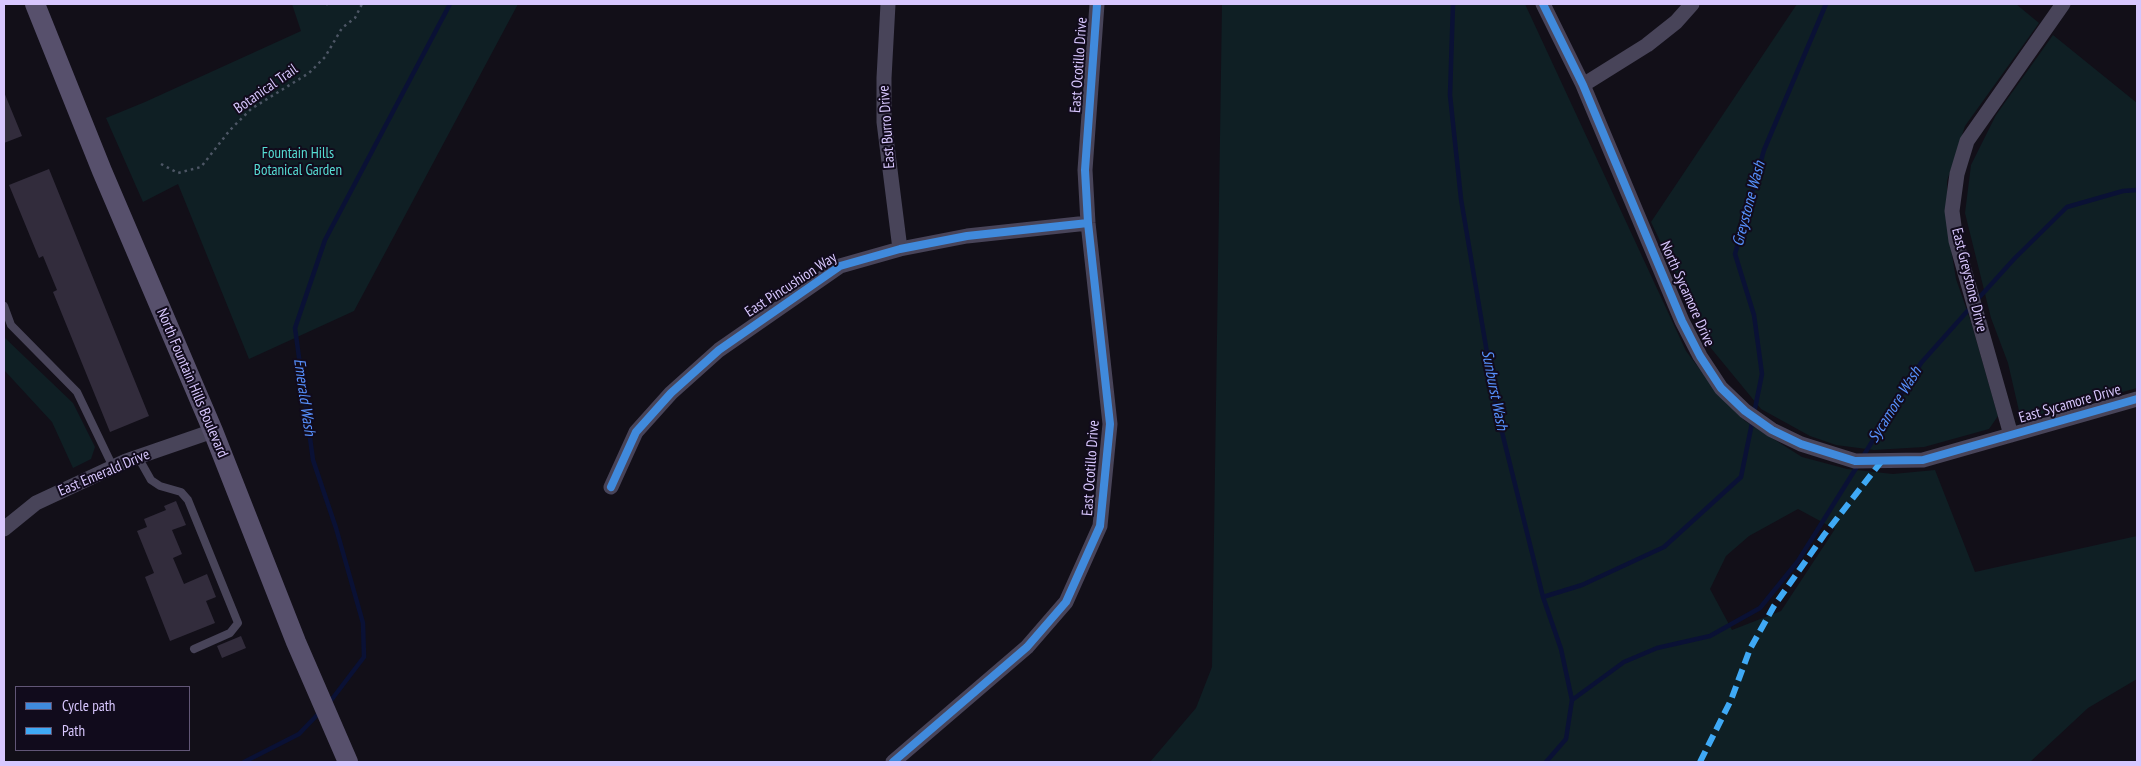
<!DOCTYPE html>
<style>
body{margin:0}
#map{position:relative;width:2141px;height:766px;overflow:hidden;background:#120f18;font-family:"PT Sans Narrow",sans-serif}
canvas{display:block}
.frame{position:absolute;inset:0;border:5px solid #d8c7fe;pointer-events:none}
.legend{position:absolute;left:15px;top:686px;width:175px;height:65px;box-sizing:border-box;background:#110b1c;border:1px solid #615676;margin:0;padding:6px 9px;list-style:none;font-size:15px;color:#d8c7fe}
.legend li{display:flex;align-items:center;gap:10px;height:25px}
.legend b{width:25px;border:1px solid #615676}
</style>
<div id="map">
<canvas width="2141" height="766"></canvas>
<div class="frame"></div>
<ul class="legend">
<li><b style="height:6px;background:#408adc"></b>Cycle path</li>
<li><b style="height:6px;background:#3fa9f5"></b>Path</li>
</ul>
</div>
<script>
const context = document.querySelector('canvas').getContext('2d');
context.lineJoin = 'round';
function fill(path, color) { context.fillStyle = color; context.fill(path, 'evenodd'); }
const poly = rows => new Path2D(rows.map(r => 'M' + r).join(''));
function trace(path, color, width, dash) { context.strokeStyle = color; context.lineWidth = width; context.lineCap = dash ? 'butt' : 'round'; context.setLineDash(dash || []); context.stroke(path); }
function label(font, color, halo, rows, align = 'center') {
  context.font = font + ' "PT Sans Narrow",sans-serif'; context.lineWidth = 4; context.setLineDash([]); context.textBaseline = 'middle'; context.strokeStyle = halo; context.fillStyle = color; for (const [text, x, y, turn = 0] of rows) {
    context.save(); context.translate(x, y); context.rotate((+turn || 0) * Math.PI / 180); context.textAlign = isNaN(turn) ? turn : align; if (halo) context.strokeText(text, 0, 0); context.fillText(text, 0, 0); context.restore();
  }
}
fill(poly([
 [292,4,518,4,354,311,249,359,178,184,143,202,106,118,145,102,301,31],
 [1222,4,1525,4,1686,351,1713,387,1745,421,1802,457,1847,469,1893,474,1935,470,1975,572,2137,536,2137,679,2088,708,2030,762,1150,762,1196,708,1212,667],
 [1798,509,1835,529,1781,611,1732,630,1710,589,1726,556,1749,536],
 [1797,4,2016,4,2039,23,1965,126,1947,181,1947,225,1956,279,1971,322,1998,416,1989,429,1924,447,1874,450,1836,445,1810,436,1761,409,1710,347,1651,222],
 [2053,35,2137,103,2137,388,2031,417,2019,411,2008,363,1991,318,1965,213,1971,165,1996,115],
 [4,337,73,403,95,447,91,459,73,468,52,422,4,370]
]), '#0f1f24');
trace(poly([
 [1453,4,1450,95,1461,199,1497,412,1543,597,1561,649,1572,700,1566,739,1546,762],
 [1976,301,2015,258,2067,207,2123,191,2137,190],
 [1862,458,1921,363,1971,307],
 [1543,597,1582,585,1664,547,1741,477,1762,374,1754,315,1735,254,1764,150,1826,4],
 [1572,700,1624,662,1657,648,1710,636,1760,608,1798,561,1858,465],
 [329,703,364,657,363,623,336,528,313,460,295,328,325,240,450,4],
 [244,762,299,734,320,712]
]), '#0a1135', 4.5);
fill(poly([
 [4,92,22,136,4,143],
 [49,169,149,416,110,432,53,292,57,290,43,256,39,258,9,185],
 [176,501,186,525,172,530,182,554,173,558,184,584,207,574,216,597,206,601,215,623,170,641,145,577,154,573,137,531,147,527,144,519,166,510,164,506],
 [241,636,246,648,222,658,217,646]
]), '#322c3c');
trace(poly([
 [326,4,328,4],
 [161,164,178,173,201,167,230,130,251,109,309,73,325,57,342,28,355,18,362,4]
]), '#4d5665', 2.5, [2.5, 4]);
trace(poly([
 [4,306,11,325,77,392,113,467],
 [138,457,151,480,160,486,181,492,188,500,238,623,230,633,194,649]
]), '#484459', 8);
trace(poly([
 [888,4,884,78,884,122,900,249],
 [1543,4,1583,85,1682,321,1700,356,1721,388,1745,411,1772,430,1801,444,1855,461,1923,460,2137,399],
 [1583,85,1647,45,1676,22,1692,4],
 [2011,435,1956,241,1952,211,1957,174,1967,141,2063,4],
 [611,487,636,432,671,393,719,350,840,266,900,249,967,236,1088,223],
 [4,529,36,503,126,461,213,431],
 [893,762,1027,647,1066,602,1100,526,1110,424,1088,223,1085,170,1097,4]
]), '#484459', 15);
trace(poly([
 [35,4,102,171,213,431,296,642,348,762]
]), '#57506c', 20);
trace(poly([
 [1700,762,1731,700,1750,649,1774,606,1824,535,1881,462]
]), '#3fa9f5', 6, [12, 6]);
trace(poly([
 [1543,4,1583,85,1682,321,1700,356,1721,388,1745,411,1772,430,1801,444,1855,461,1923,460,2137,399],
 [611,487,636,432,671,393,719,350,840,266,900,249,967,236,1088,223],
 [893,762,1027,647,1066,602,1100,526,1110,424,1088,223,1085,170,1097,4]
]), '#408adc', 8);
label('15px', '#d8c7fe', '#110b1c', [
 ["East Ocotillo Drive",1079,65,-86],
 ["Botanical Trail",266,89,-35],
 ["East Burro Drive",887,127,-94],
 ["East Greystone Drive",1969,280,76],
 ["East Pincushion Way",791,285,-33],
 ["North Sycamore Drive",1687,294,66],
 ["North Fountain Hills Boulevard",192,383,67],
 ["East Sycamore Drive",2070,404,-16],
 ["East Ocotillo Drive",1091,468,-86],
 ["East Emerald Drive",104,473,-23]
]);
label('15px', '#56dcd3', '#110b1c', [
 ["Fountain Hills",298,154],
 ["Botanical Garden",298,171]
]);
label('italic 16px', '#5791fd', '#110b1c', [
 ["Greystone Wash",1749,204,-75],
 ["Sunburst Wash",1494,390,79],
 ["Emerald Wash",304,397,82],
 ["Sycamore Wash",1895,405,-58]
]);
</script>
